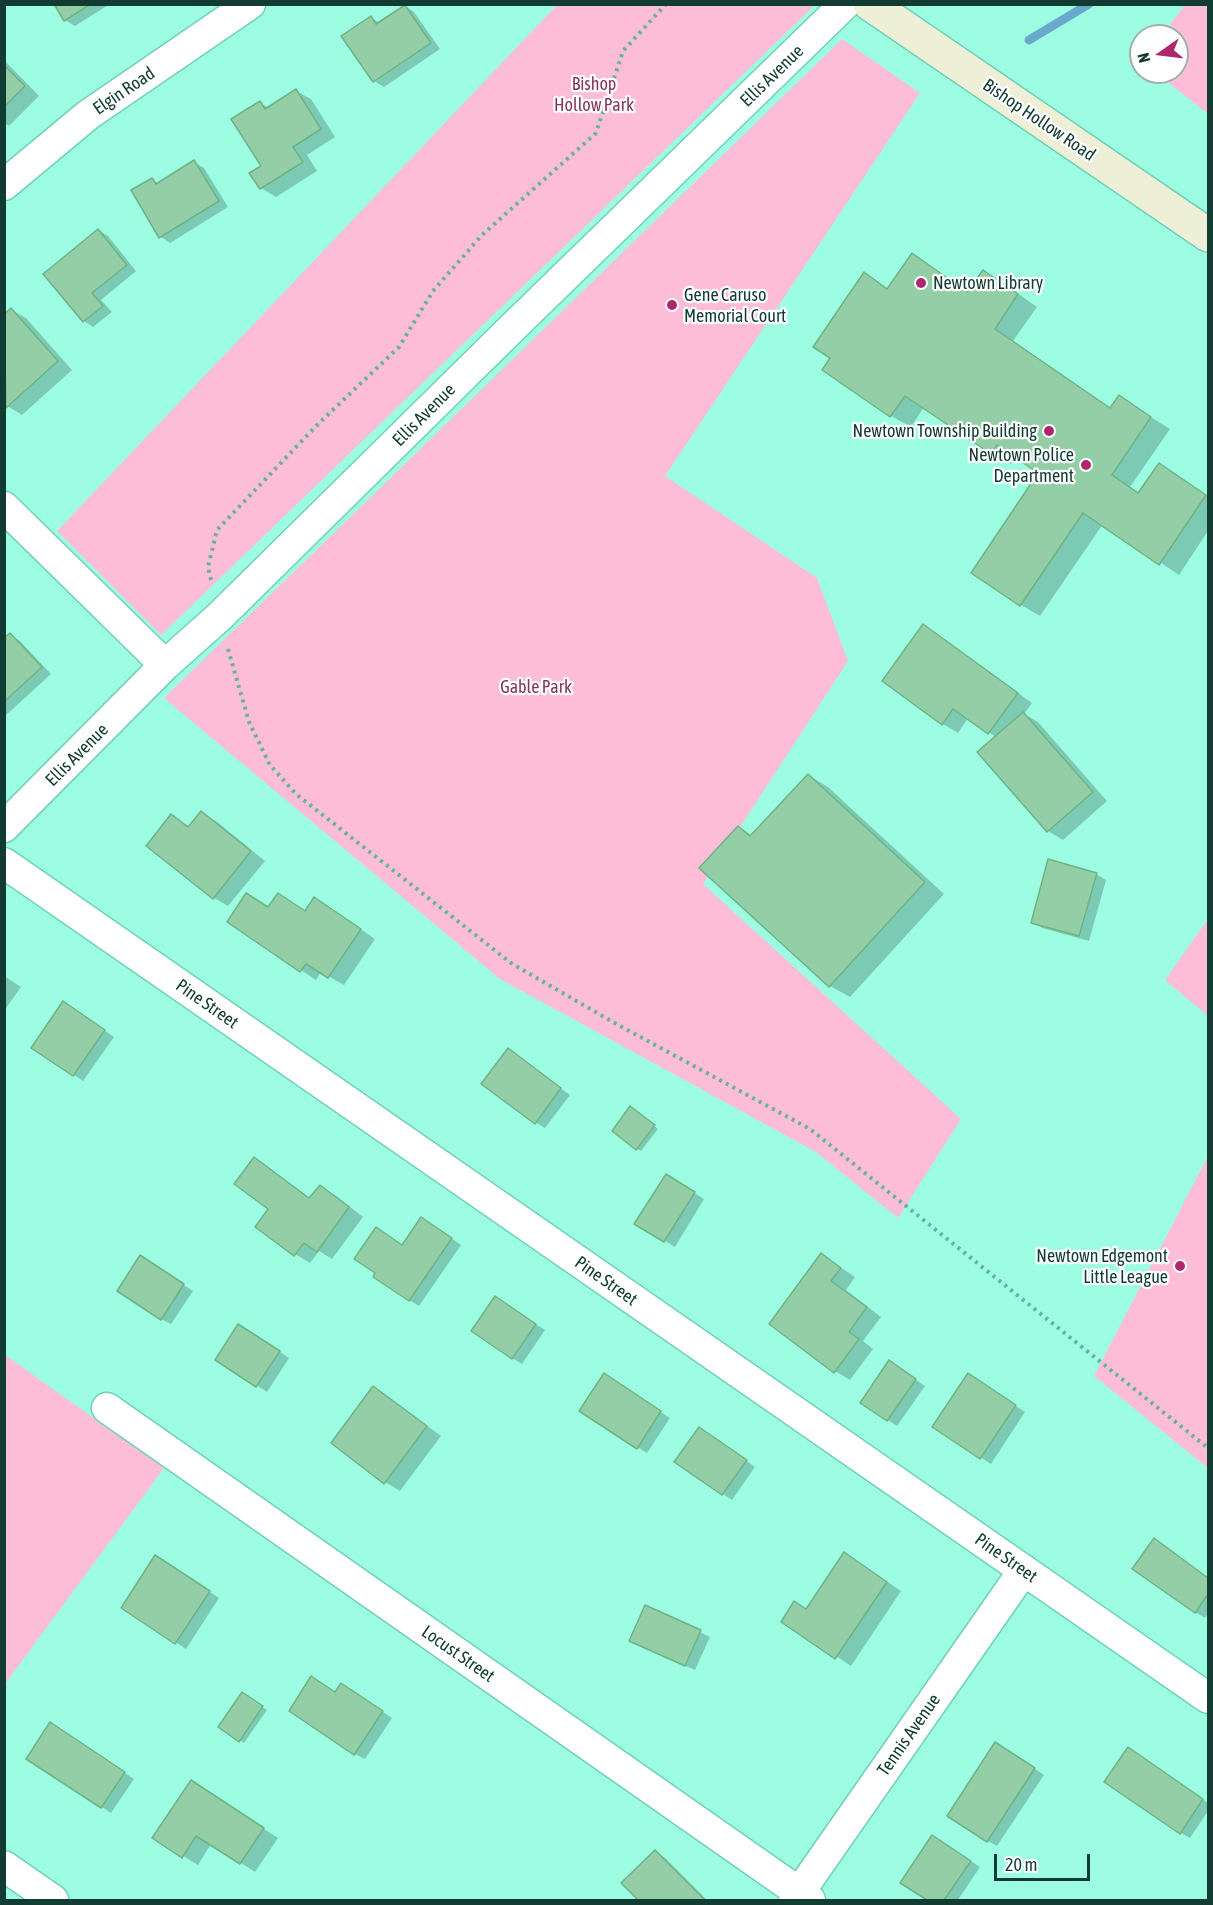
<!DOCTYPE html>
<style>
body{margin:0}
#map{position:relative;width:1213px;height:1905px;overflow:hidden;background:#9dfde2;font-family:"Asap Condensed",sans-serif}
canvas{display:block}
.frame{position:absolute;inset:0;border:6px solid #123c31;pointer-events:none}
.north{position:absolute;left:1129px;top:24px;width:60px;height:60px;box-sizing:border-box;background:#fff;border:2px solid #a0b1ad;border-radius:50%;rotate:256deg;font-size:16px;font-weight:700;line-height:24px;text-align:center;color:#123c31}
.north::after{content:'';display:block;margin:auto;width:21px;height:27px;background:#ae276d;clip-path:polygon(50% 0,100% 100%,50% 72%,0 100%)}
.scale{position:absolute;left:994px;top:1854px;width:96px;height:27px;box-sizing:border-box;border:3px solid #123c31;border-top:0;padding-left:8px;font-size:18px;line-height:21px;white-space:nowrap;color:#123c31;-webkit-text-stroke:4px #fff;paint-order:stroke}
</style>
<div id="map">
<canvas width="1213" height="1905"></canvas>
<div class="frame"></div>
<div class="north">N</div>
<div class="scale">20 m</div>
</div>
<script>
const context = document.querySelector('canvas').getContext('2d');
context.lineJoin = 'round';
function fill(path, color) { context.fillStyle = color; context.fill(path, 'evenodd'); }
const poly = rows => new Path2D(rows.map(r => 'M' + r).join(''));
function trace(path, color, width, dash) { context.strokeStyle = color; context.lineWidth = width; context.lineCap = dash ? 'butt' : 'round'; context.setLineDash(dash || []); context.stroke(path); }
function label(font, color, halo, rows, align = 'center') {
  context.font = font + ' "Asap Condensed",sans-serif'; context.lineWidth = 4.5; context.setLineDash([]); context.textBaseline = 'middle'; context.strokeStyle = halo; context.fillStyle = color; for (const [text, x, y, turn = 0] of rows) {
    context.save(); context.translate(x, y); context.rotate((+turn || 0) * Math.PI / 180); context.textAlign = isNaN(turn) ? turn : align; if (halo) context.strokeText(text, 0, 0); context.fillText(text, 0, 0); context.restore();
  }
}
fill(poly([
 [808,4,813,7,161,635,57,531,557,5],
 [1185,5,1208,5,1208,114,1155,72,1177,72,1177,36,1161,36],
 [842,39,920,93,665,476,817,578,848,661,703,884,961,1119,898,1218,816,1152,500,979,164,698],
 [1208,919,1208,1016,1165,980],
 [1208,1156,1208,1468,1094,1376],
 [5,1355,164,1468,5,1684]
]), '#febdd6');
fill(poly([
 [56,4,110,4,75,26,65,20],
 [405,6,414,12,440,49,384,87,374,81,371,18,380,23],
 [4,60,39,96,9,126,4,123],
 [296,91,311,99,335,137,307,155,317,171,276,197,261,188,251,173,263,166,260,103,269,108],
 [194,162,204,168,228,207,170,243,161,237,133,191,152,179,159,184],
 [98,230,108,236,136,271,101,300,112,312,93,327,84,321],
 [912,255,969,292,983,272,1003,283,1037,307,1013,341,1112,409,1119,397,1170,429,1130,487,1140,493,1159,465,1208,496,1208,531,1179,575,1103,524,1040,616,1021,605,1040,473,1016,456,1011,464,992,453,924,407,911,427,891,416,824,369,832,357,864,274,889,289],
 [11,310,26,318,72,370,22,415,4,404,4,316],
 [10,635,20,641,51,674,4,717,4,640],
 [938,635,1032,703,1024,714,1038,722,1107,801,1063,840,1048,831,996,737,968,718,958,733,943,724,884,681],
 [808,775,828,787,944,894,850,997,830,986,739,827,753,836],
 [201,813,216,821,265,861,228,906,214,898,171,816,190,827],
 [1096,874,1106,880,1089,941,1042,928,1032,922],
 [269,908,306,912,330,908,375,939,344,985,321,972,316,980,229,922],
 [4,976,21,987,4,1011],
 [73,1009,114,1037,83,1081,33,1047],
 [508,1050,570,1095,545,1128,535,1122],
 [635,1111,658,1129,641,1151,637,1149],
 [254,1159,269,1168,311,1199,320,1187,335,1195,363,1217,332,1259,319,1251,310,1263,295,1254,257,1226,270,1209],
 [676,1181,704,1199,675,1247,636,1223],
 [431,1224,461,1245,419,1306,409,1300,403,1246],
 [822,1255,855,1277,846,1290,881,1317,863,1341,873,1349,850,1380,835,1371],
 [150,1263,193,1291,171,1324,161,1319],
 [505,1304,545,1330,522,1364,512,1358],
 [249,1331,289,1358,267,1392,217,1360],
 [899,1368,925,1386,897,1426,888,1420],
 [614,1381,670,1418,647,1453,637,1447],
 [978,1381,1025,1412,991,1464,934,1427],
 [374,1388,388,1397,441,1436,400,1491,385,1482],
 [709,1434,755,1467,732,1500,723,1494],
 [1164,1546,1208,1578,1208,1613,1205,1618,1195,1612],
 [166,1563,219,1598,186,1649,123,1608],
 [860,1563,901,1591,851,1666,783,1621,807,1610],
 [646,1607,710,1637,695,1670,641,1646],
 [351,1691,392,1718,365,1759,355,1754,336,1693],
 [246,1696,267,1710,244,1743,220,1727],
 [60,1730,134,1779,111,1813,28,1759],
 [1006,1750,1044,1775,997,1846,988,1841],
 [1138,1755,1208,1803,1208,1811,1190,1838,1181,1833],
 [206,1791,278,1838,255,1872,211,1844,198,1865,154,1838],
 [942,1842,980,1867,958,1900,930,1900,902,1882],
 [656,1852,665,1858,707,1900,640,1900,623,1884]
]), '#0003');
trace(poly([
 [1029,40,1089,4]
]), '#69a9cc', 9);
const building = poly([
 [54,4,91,4,64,21,54,4],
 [405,5,431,43,373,82,341,36,371,16,376,24,405,5],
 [4,65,25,86,4,107,4,65],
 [296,89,321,129,293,147,303,162,260,189,249,173,261,166,231,119,260,101,265,109,296,89],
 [194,160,219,201,159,238,131,190,152,178,156,184,194,160],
 [98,229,127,265,92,293,103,306,83,322,43,274,98,229],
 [912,253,967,292,983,270,1018,294,995,329,1110,408,1119,395,1151,417,1112,475,1138,493,1159,463,1206,495,1159,565,1083,513,1020,606,971,573,1038,473,997,445,991,454,905,396,890,417,822,370,830,358,813,347,864,272,887,289,912,253],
 [11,308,58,361,6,408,4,314,11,308],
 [923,624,1018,693,988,734,953,709,942,725,882,681,923,624],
 [10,633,42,667,4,702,4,638,10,633],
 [1023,712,1093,792,1047,832,977,752,1023,712],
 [808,774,925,882,829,987,699,868,738,826,750,836,808,774],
 [201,811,251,851,213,899,146,846,171,814,188,827,201,811],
 [1048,859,1097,873,1079,936,1031,923,1048,859],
 [246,893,268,907,278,893,305,911,314,897,361,929,328,978,306,964,300,972,227,922,246,893],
 [63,1001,105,1030,73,1076,31,1048,63,1001],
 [508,1048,561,1088,535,1124,481,1084,508,1048],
 [630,1106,655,1125,636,1150,612,1131,630,1106],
 [254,1157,309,1198,320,1185,349,1207,317,1252,304,1243,294,1256,255,1227,268,1209,234,1184,254,1157],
 [666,1174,695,1192,664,1242,634,1224,666,1174],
 [421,1217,452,1238,409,1301,373,1277,375,1273,354,1259,376,1227,402,1245,421,1217],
 [821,1253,841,1268,831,1281,867,1307,849,1332,859,1339,834,1373,769,1324,821,1253],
 [140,1255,184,1284,161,1320,117,1291,140,1255],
 [495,1296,536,1324,512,1359,471,1331,495,1296],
 [238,1324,280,1351,256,1387,215,1360,238,1324],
 [889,1360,916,1379,887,1421,860,1403,889,1360],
 [604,1373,661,1411,637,1449,579,1411,604,1373],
 [968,1373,1016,1405,980,1459,932,1427,968,1373],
 [373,1386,427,1426,384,1484,331,1443,373,1386],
 [699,1427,747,1460,722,1495,674,1462,699,1427],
 [1154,1538,1208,1578,1208,1594,1195,1613,1132,1569,1154,1538],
 [844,1552,887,1582,835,1659,781,1622,794,1601,806,1609,844,1552],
 [155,1555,210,1591,175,1644,121,1608,155,1555],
 [645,1605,701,1630,685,1666,629,1641,645,1605],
 [311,1676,335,1692,341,1683,383,1711,354,1755,289,1711,311,1676],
 [242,1692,263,1706,239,1742,218,1727,242,1692],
 [50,1722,125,1772,101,1808,26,1759,50,1722],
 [995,1742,1035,1768,987,1842,947,1816,995,1742],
 [1128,1747,1203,1799,1180,1834,1104,1782,1128,1747],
 [191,1780,264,1828,240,1864,196,1836,182,1858,152,1838,191,1780],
 [932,1835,971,1861,944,1900,927,1900,900,1883,932,1835],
 [655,1850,705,1900,638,1900,621,1883,655,1850]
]);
fill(building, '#93cea6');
trace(building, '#6db485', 1.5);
const street = poly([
 [4,185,88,115,250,4],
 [4,507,165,665],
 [4,827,165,665,219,617,510,330,845,4],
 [4,863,1208,1698],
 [107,1408,810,1900],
 [4,1866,53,1900],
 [794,1900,1024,1570]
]);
const secondary = poly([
 [870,4,1208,235]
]);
trace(street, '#71d1b7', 33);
trace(secondary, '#71d1b7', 36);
trace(poly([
 [211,580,208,567,217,530,319,423,399,347,433,291,482,235,596,133,623,51,666,4],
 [228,649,249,722,270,765,296,794,511,963,611,1021,810,1129,1208,1448]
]), '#67b39e', 4, [3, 4.5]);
trace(street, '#fff', 30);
trace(secondary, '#edf0d6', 33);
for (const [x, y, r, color] of [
 [921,283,6,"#ae276d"],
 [672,305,6,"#ae276d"],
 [1049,431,6,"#ae276d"],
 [1086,465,6,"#ae276d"],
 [1180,1266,6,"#ae276d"]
]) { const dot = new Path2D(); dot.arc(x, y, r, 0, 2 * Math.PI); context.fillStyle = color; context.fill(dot); trace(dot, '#fff', 2); }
label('18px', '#123c31', '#fff', [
 ["Ellis Avenue",772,76,-44],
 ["Elgin Road",124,91,-34],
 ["Bishop Hollow Road",1039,120,34],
 ["Ellis Avenue",424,415,-45],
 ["Ellis Avenue",77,755,-45],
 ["Pine Street",207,1004,35],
 ["Pine Street",606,1281,35],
 ["Pine Street",1006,1558,35],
 ["Locust Street",458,1654,35],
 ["Tennis Avenue",909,1735,-55]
]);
label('18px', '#84375a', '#fff', [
 ["Bishop",594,84],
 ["Hollow Park",594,105],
 ["Gable Park",536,687]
]);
label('18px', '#123c31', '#fff', [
 ["Newtown Library",933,283,"left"],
 ["Gene Caruso",684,295,"left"],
 ["Memorial Court",684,316,"left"],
 ["Newtown Township Building",1037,431],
 ["Newtown Police",1074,455],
 ["Department",1074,476],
 ["Newtown Edgemont",1168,1256],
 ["Little League",1168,1277]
], 'right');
</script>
